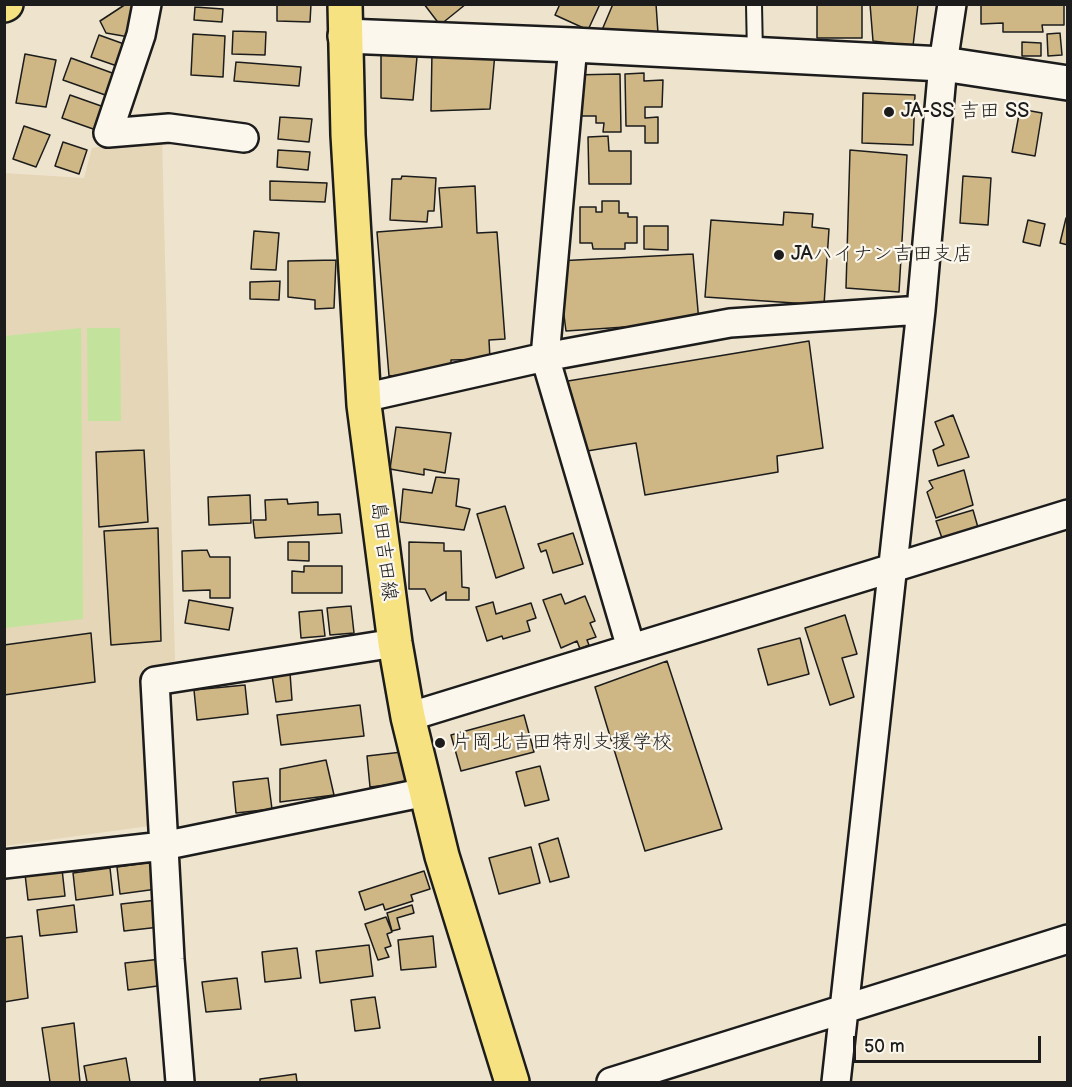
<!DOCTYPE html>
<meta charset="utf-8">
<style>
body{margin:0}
#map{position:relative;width:1072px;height:1087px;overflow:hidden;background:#eee4cd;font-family:"Balsamiq Sans",sans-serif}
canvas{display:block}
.frame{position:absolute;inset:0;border:6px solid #1c1c1c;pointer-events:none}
.scale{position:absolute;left:853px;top:1036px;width:188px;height:27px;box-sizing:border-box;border:3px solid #1c1c1c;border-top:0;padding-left:8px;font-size:18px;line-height:21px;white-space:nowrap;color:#1c1c1c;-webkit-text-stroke:4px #fbf7ec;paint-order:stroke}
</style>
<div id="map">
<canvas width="1072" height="1087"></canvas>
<div class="frame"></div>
<div class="scale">50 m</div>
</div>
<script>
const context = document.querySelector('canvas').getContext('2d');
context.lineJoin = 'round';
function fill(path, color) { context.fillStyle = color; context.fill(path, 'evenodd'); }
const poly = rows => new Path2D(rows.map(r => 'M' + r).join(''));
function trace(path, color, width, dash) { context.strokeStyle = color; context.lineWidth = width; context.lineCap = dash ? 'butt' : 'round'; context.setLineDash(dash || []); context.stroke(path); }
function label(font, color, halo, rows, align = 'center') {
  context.font = font + ' "Balsamiq Sans","Klee One",sans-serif'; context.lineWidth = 4.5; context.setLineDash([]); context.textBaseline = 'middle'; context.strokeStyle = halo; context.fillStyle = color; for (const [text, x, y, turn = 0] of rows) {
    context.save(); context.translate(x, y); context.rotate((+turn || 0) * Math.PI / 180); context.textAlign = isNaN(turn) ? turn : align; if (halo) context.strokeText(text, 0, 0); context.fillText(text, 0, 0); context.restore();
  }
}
fill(poly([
 [162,137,175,661,143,668,149,826,5,846,4,173,84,178,92,148]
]), '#e4d6b7');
fill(poly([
 [81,328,83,619,5,628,5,336],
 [87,328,120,328,121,421,88,421]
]), '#c3e39c');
const building = poly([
 [126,4,136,4,129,37,106,33,100,21,126,4],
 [277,4,311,4,310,22,277,21,277,4],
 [424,4,466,4,440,25,424,4],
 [560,4,600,4,588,30,555,15,560,4],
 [613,4,656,4,658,33,602,30,613,4],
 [817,4,862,4,862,38,817,38,817,4],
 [870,4,918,4,913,46,873,41,870,4],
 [981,4,1064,4,1064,25,1042,25,1043,32,1003,32,1003,23,981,24,981,4],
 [195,7,223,9,222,22,194,20,195,7],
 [233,31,266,32,265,55,232,54,233,31],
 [1060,33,1062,55,1048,56,1047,34,1060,33],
 [193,34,225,36,223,77,191,75,193,34],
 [99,35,124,44,117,66,91,57,99,35],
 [1022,42,1041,43,1041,56,1022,56,1022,42],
 [432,51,495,53,490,109,431,111,432,51],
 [25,54,56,60,46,107,16,103,25,54],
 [381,55,417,57,413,100,381,98,381,55],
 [71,58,115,74,108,96,63,80,71,58],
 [236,62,301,67,299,86,234,81,236,62],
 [644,73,644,81,663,80,662,107,645,107,645,118,658,117,658,143,645,143,645,126,626,126,625,74,644,73],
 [620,74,621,132,603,132,604,123,596,123,596,116,572,116,571,75,620,74],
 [863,93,915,95,913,145,862,143,863,93],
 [70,95,104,107,96,130,62,118,70,95],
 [1020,109,1042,113,1035,156,1012,152,1020,109],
 [280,117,312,119,309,142,278,139,280,117],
 [24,126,50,135,36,167,13,159,24,126],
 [608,136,609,151,631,151,631,184,589,184,588,137,608,136],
 [63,142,87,150,79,174,55,166,63,142],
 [278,150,310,152,308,170,277,167,278,150],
 [850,150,907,155,899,292,846,288,850,150],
 [402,176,436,178,434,211,428,211,427,222,390,220,392,179,401,179,402,176],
 [963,176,991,178,988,225,960,223,963,176],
 [270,181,327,183,325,202,270,200,270,181],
 [475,186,477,233,497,232,505,339,489,340,490,359,451,360,451,371,389,376,377,232,442,227,439,188,475,186],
 [602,201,619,201,619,213,628,213,628,217,637,217,637,243,625,243,625,249,593,249,592,243,580,243,580,207,596,207,596,212,602,212,602,201],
 [784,212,813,214,812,227,829,229,824,305,705,297,711,220,783,225,784,212],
 [1066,218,1068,219,1068,245,1060,243,1066,218],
 [1028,220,1045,224,1040,246,1023,242,1028,220],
 [644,226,668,226,668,250,644,249,644,226],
 [254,231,279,233,276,270,251,269,254,231],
 [693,254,699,322,566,331,557,261,693,254],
 [336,260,334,308,315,309,315,300,288,297,288,261,336,260],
 [280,281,279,300,250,299,250,282,280,281],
 [809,341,823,448,777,456,778,472,645,495,636,443,581,452,568,381,809,341],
 [953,415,969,457,938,466,933,450,944,445,935,422,953,415],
 [396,427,451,433,445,473,424,469,424,475,390,469,396,427],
 [144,450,148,522,99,527,96,452,144,450],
 [964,470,973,505,936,518,927,492,933,488,929,481,964,470],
 [436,477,459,479,456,506,470,509,464,530,400,522,403,489,432,493,436,477],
 [250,495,251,523,209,525,208,497,250,495],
 [287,499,288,504,318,502,318,515,340,514,342,533,255,538,253,520,266,520,265,500,287,499],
 [505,506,524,568,496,578,477,514,505,506],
 [973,510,979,531,943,541,936,521,973,510],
 [158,528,161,641,111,645,104,531,158,528],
 [573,533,583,564,553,573,546,550,541,552,538,544,573,533],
 [288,542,309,542,309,561,288,560,288,542],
 [409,542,444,543,444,551,461,551,462,587,469,588,469,600,446,600,446,592,431,601,425,589,409,589,409,542],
 [207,550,210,557,230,557,230,598,210,598,210,590,183,591,182,551,207,550],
 [304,566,342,566,342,593,292,593,292,571,304,572,304,566],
 [561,594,565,604,585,596,595,621,590,623,596,637,587,640,589,645,580,649,577,641,561,648,543,600,561,594],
 [189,600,233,608,229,630,185,623,189,600],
 [493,602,496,614,531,603,536,618,527,621,530,631,503,639,502,636,487,641,476,607,493,602],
 [351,606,354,633,330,635,327,608,351,606],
 [322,610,325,636,301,638,299,612,322,610],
 [845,615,857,654,842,658,854,697,830,705,805,628,845,615],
 [91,633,95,682,4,695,4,645,91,633],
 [800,638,809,674,768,685,758,649,800,638],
 [667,661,722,829,645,851,595,687,667,661],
 [290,673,292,700,276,702,272,675,290,673],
 [245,685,248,714,197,720,194,690,245,685],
 [360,705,364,736,281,745,277,715,360,705],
 [524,715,534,752,461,771,451,735,524,715],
 [402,752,406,783,370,787,367,756,402,752],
 [326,760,334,795,280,802,280,769,326,760],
 [540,766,549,800,525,806,516,772,540,766],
 [268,778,272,809,236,813,233,782,268,778],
 [558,838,569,877,550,882,539,844,558,838],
 [531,847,540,883,499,894,489,858,531,847],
 [153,862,157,889,120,894,117,867,153,862],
 [110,868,113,895,76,900,73,873,110,868],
 [62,869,65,896,28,900,25,874,62,869],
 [424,871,430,889,411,895,413,901,385,910,383,904,365,910,359,892,424,871],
 [157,900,160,927,124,931,121,904,157,900],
 [74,905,77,932,40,936,37,910,74,905],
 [412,905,414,913,397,918,400,929,392,931,387,913,412,905],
 [386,917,392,932,387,934,391,946,385,948,389,957,378,960,365,924,386,917],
 [22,936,28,998,4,1002,4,938,22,936],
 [433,936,436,967,401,970,398,940,433,936],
 [369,945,373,976,320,983,316,951,369,945],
 [297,948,301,978,265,982,262,952,297,948],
 [161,959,165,985,128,990,125,963,161,959],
 [237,978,241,1009,206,1012,202,982,237,978],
 [375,997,380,1028,355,1031,351,1000,375,997],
 [74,1023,80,1082,50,1082,42,1028,74,1023],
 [126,1058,130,1082,87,1082,84,1066,126,1058],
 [296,1074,297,1082,260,1082,260,1079,296,1074]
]);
fill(building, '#ceb685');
trace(building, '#1c1c1c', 1.5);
const lane = poly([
 [754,4,755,55]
]);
const street = poly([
 [147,4,141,35,108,133,169,128,244,138],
 [573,45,545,357,631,648],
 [363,398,545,357,730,323,921,310],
 [408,717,1068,514],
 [4,864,163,846,426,792],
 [180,1082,170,959,155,681,395,643],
 [611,1082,1068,939],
 [836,1082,921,310,943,64,952,4]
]);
const secondary = poly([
 [345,36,573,45,943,64,1068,83]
]);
const primary = poly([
 [345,4,348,135,364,405,395,643,408,717,442,856,512,1082]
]);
const highway = poly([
 [4,5,6,4]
]);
trace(lane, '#1c1c1c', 18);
trace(street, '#1c1c1c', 32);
trace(secondary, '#1c1c1c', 38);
trace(primary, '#1c1c1c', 38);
trace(highway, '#1c1c1c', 38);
trace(lane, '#fbf7ec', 14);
trace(street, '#fbf7ec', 27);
trace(secondary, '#fbf7ec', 33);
trace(primary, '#f6e281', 33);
trace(highway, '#f6e281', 33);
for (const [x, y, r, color] of [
 [889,112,6,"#1c1c1c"],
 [779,255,6,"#1c1c1c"],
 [440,743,6,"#1c1c1c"]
]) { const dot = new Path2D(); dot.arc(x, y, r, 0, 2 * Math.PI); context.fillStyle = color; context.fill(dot); trace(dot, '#fbf7ec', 2); }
label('20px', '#1c1c1c', '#fbf7ec', [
 ["JA-SS 吉田 SS",901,112],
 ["JAハイナン吉田支店",791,255],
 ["片岡北吉田特別支援学校",452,743]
], 'left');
label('20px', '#1c1c1c', '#fbf7ec', [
 ["島田吉田線",383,551,83]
]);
</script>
